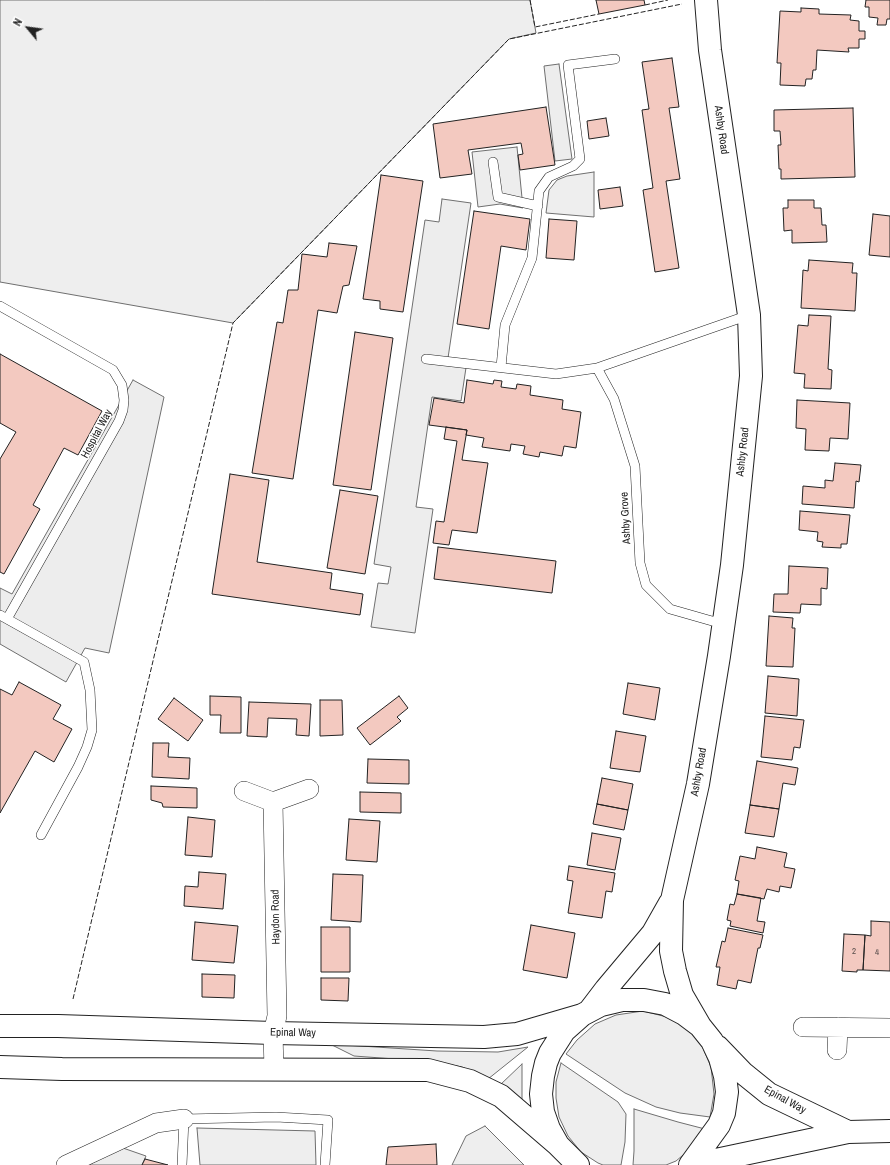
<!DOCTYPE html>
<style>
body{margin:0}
#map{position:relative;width:890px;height:1165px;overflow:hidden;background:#fff;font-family:"Archivo Narrow",sans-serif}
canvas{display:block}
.north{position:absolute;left:8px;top:8px;width:40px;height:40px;-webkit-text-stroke:3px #fff;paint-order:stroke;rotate:299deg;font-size:11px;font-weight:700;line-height:16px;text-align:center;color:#222}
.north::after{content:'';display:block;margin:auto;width:14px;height:18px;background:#222;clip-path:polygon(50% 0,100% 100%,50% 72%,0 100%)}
</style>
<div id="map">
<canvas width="890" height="1165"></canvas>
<div class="north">N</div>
</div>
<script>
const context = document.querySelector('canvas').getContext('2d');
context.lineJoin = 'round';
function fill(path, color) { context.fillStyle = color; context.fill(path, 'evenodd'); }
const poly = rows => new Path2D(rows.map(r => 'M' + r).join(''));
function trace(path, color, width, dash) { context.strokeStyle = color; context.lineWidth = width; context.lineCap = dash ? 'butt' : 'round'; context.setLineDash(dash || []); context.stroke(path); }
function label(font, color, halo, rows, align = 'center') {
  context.font = font + ' "Archivo Narrow",sans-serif'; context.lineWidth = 3; context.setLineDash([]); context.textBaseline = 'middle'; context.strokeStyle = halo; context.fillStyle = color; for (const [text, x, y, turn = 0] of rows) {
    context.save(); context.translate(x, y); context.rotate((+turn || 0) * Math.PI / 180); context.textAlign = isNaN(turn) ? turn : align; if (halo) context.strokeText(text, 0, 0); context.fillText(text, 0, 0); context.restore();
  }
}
const green = poly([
 [0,0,530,0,536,33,509,39,233,323,0,282,0,0],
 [594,172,594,217,546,213,549,190,557,180,567,176,594,172],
 [643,1011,667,1017,689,1029,702,1046,711,1067,714,1094,710,1117,680,1113,656,1107,625,1093,566,1054,577,1040,595,1024,616,1015,643,1011],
 [330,1044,437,1051,498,1052,528,1047,488,1079,462,1067,436,1062,354,1056,330,1044],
 [561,1063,618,1102,626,1114,625,1142,621,1165,603,1165,598,1163,581,1152,568,1136,559,1117,556,1098,556,1082,561,1063],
 [522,1064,522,1102,500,1085,522,1064],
 [634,1109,678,1122,705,1129,695,1145,676,1161,666,1165,633,1165,634,1151,634,1109],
 [485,1126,524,1165,452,1165,466,1136,485,1126],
 [197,1128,315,1131,316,1165,200,1165,197,1128]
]);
fill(green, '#eee');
trace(green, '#6f6f6f', 1);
const parking = poly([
 [559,64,572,159,555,161,544,66,559,64],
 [517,147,523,208,500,204,478,207,472,152,517,147],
 [442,199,471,203,448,358,467,361,461,401,432,397,416,507,433,509,415,633,371,627,378,583,388,584,391,567,374,564,425,220,439,222,442,199],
 [133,380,164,397,109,653,85,648,66,682,0,644,0,588,12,594,133,380],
 [120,1147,146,1156,142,1165,89,1165,120,1147]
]);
fill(parking, '#ededed');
trace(parking, '#6f6f6f', 1);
const building = poly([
 [596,0,644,0,645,5,599,14,596,0],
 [866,0,890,0,890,19,887,19,886,25,877,25,878,18,869,17,869,7,865,7,866,0],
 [801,8,819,9,819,14,851,15,850,20,859,21,859,31,865,31,865,39,859,39,859,48,848,48,849,52,817,50,816,70,813,70,812,79,806,79,805,86,780,85,781,63,777,63,780,11,801,12,801,8],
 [672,58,679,107,669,108,680,179,666,181,679,268,655,272,643,190,653,188,642,110,649,109,642,62,672,58],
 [546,107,555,165,520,170,518,155,523,154,521,143,468,150,472,174,440,178,433,124,546,107],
 [853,108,855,177,781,179,781,169,779,169,778,145,781,145,780,131,774,131,774,110,853,108],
 [606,118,609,136,589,139,587,121,606,118],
 [381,175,423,181,403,312,380,309,380,301,363,299,381,175],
 [620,187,623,206,600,209,598,190,620,187],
 [788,200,814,200,814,208,821,208,822,225,826,225,827,242,792,243,792,230,784,231,783,208,788,208,788,200],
 [474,211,530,219,526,250,501,246,489,329,457,324,474,211],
 [873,214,890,216,890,257,869,255,873,214],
 [549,219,577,221,574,260,546,258,549,219],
 [329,243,357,246,349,285,343,286,337,313,318,310,293,479,252,473,277,322,283,323,288,290,298,290,302,254,327,257,329,243],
 [809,260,853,263,852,273,857,273,855,311,801,308,803,270,808,271,809,260],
 [809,315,831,316,828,369,832,370,831,389,804,388,805,374,794,373,798,325,808,326,809,315],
 [355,332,393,338,371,490,333,485,355,332],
 [0,354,102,411,78,455,64,448,33,505,40,509,4,574,0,572,0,459,16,432,0,423,0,354],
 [467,380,493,384,494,380,502,381,501,387,516,389,517,384,531,386,530,395,563,400,562,409,581,412,576,448,564,446,562,456,540,452,539,457,523,454,525,446,511,444,510,451,482,447,484,438,466,435,467,430,429,425,434,398,464,403,467,380],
 [797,400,850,403,848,439,830,438,829,451,805,450,806,429,796,428,797,400],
 [446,427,467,430,462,460,488,463,477,533,452,530,449,545,433,543,436,521,444,522,457,441,444,439,446,427],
 [835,463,861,465,859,482,856,481,854,508,802,504,803,486,825,488,825,480,833,481,835,463],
 [230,474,269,480,257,562,332,573,330,589,363,594,360,615,212,594,230,474],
 [340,490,378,496,365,574,327,568,340,490],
 [800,511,850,515,847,544,841,544,841,548,822,547,823,542,817,541,818,532,799,530,800,511],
 [438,547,556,561,552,593,434,579,438,547],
 [789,566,828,568,827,589,821,588,821,605,801,604,800,613,773,612,774,594,788,594,789,566],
 [769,616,793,618,792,628,795,628,793,667,766,666,769,616],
 [768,676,799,679,797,716,765,713,768,676],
 [19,682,61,705,53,719,72,729,54,762,35,751,0,813,0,689,12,695,19,682],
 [628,683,660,688,655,720,623,714,628,683],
 [210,696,241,697,241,733,220,733,221,715,210,715,210,696],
 [399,696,408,708,397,717,401,721,370,745,357,728,399,696],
 [174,698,203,720,188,741,158,719,174,698],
 [320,700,342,700,343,735,320,736,320,700],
 [249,702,311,704,309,736,296,735,297,719,268,718,267,737,247,736,249,702],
 [765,716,804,720,800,748,794,747,792,760,761,757,765,716],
 [616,731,646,736,640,772,610,768,616,731],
 [153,743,169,743,168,757,190,758,189,779,152,777,153,743],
 [368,759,409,760,409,784,367,783,368,759],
 [757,761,798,768,795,785,783,783,779,809,750,805,757,761],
 [602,778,633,784,628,810,597,804,602,778],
 [151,786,197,788,197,808,163,807,162,803,151,800,151,786],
 [360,792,401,793,401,813,360,812,360,792],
 [597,804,628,810,624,830,593,824,597,804],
 [750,805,779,809,774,837,745,833,750,805],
 [188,817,215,820,212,857,185,855,188,817],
 [349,819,380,821,377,862,346,860,349,819],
 [592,833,621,838,615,870,587,865,592,833],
 [757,847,787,853,784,867,795,869,791,888,780,886,779,892,767,889,764,899,737,894,739,881,735,880,740,856,755,859,757,847],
 [569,866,615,873,612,892,606,891,602,918,568,913,573,881,567,880,569,866],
 [199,872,226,874,223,909,184,906,185,886,198,887,199,872],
 [333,874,363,875,361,922,331,920,333,874],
 [737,894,761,898,757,921,765,922,763,933,730,926,731,921,727,920,730,904,734,905,737,894],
 [871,921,890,922,890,971,863,970,865,935,871,936,871,921],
 [195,922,238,926,234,963,192,960,195,922],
 [531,925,575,933,567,978,523,970,531,925],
 [321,927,350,927,350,972,321,972,321,927],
 [728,928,763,935,760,948,758,948,751,983,738,980,736,989,717,985,720,967,716,967,722,941,725,942,728,928],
 [844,934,865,935,863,970,857,970,857,972,842,971,844,934],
 [202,974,235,975,234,998,202,997,202,974],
 [321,978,349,978,348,1001,321,1000,321,978],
 [436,1144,437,1165,386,1165,388,1147,436,1144],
 [145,1159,168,1165,142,1165,145,1159]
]);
fill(building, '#f3c9c0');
trace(building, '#222', 1);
const lane = poly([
 [493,162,498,197,538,206],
 [0,306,113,370,122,385,124,400,123,410,119,421,7,619],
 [426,359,556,374,597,368,749,315],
 [501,367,505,325,532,258,539,191,549,177,573,166,580,159,568,65,615,59],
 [597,368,614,399,635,466,640,563,646,585,670,609,712,621,724,621],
 [0,615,84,662,90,690,92,730,87,747,78,767,41,835],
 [182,1165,184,1119,276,1117,328,1120,325,1165]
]);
const street = poly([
 [244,791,273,802,309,789],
 [273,802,277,1016,273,1033,274,1070],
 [803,1027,890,1028],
 [837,1050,838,1027],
 [66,1165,156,1123,184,1119]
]);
const primary = poly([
 [590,1010,606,989,653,933,670,903],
 [0,1026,58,1026,273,1033,484,1037,517,1034,582,1015],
 [700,1026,682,995,675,971,671,951,672,900,698,784,719,656,732,565,751,376,749,315,710,50,706,0],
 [718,1047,743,1073,769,1094,848,1132],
 [0,1067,62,1069,428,1070,470,1081,501,1096,558,1145],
 [578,1165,558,1145,549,1129,543,1112,541,1094,543,1076,546,1063,550,1053,564,1031,582,1015,601,1005,622,1000,644,1000,665,1004,684,1014,700,1026,712,1041,720,1058,725,1076,727,1092,724,1113,719,1125,690,1165],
 [692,1165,848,1132,890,1131]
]);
trace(lane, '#222', 10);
trace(street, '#222', 20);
trace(primary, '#222', 24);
trace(lane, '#fff', 9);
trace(street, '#fff', 19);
trace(primary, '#fff', 22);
trace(poly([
 [530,0,535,27,599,14],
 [645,5,668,0],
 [73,999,233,323,509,39,682,4]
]), '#222', 1, [5, 2]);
label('9px', '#564c4a', null, [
 ["2",854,952],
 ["4",877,953]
]);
label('11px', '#222', '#fff', [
 ["Ashby Road",721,130,82],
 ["Hospital Way",97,434,-62],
 ["Ashby Road",743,452,-84],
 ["Ashby Grove",626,518,-93],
 ["Ashby Road",699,772,-80],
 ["Haydon Road",276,917,-91],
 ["Epinal Way",293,1033,1],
 ["Epinal Way",785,1100,29]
]);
</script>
